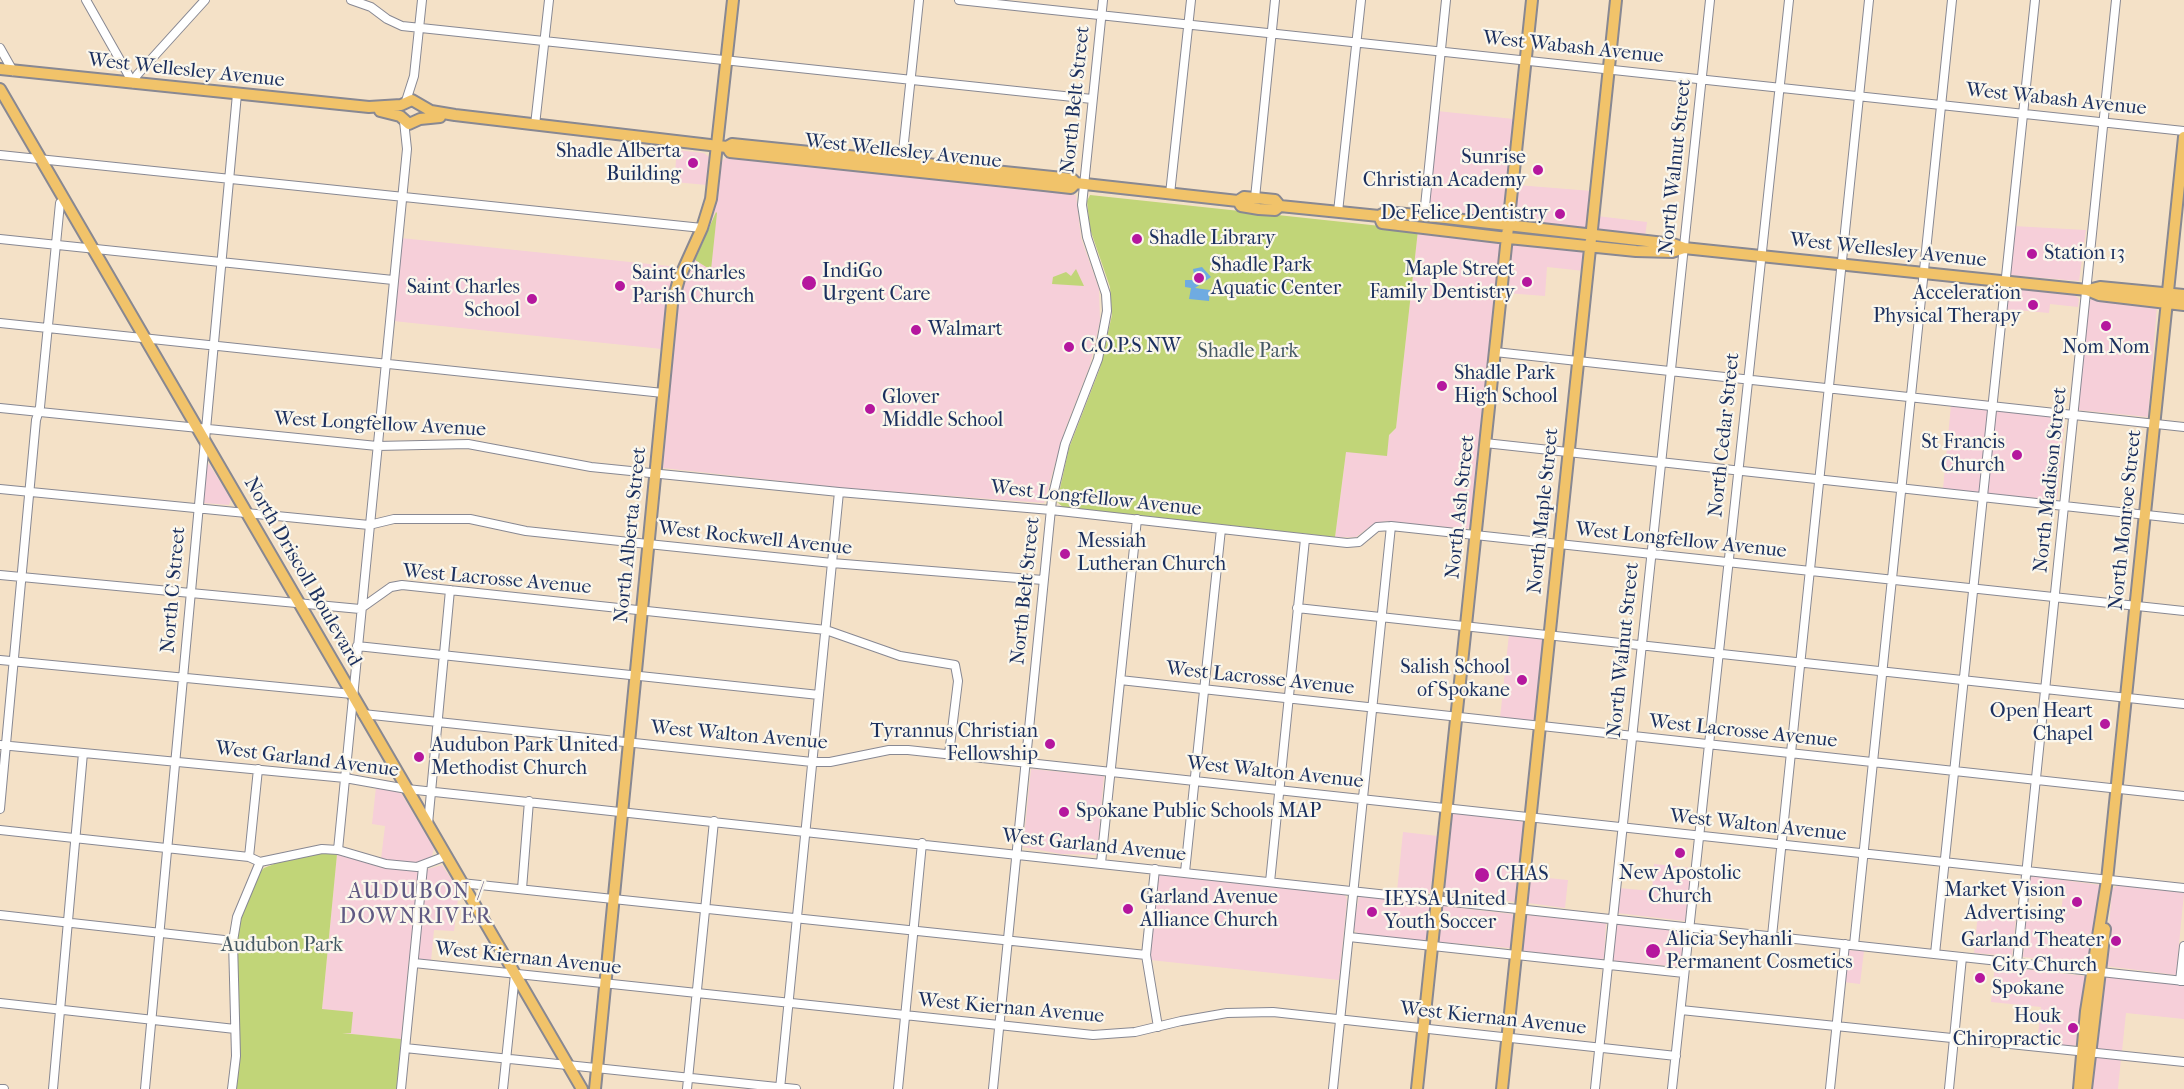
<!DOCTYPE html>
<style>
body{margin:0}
canvas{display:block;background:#f4e1c7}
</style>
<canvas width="2184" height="1089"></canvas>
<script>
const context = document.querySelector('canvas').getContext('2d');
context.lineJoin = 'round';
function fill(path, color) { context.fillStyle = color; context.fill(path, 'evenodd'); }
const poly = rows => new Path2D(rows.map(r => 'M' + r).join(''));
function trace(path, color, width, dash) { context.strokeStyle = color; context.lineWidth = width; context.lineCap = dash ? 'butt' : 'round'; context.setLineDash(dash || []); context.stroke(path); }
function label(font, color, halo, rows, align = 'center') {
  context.font = font + ' "IM FELL French Canon",serif'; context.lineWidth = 4.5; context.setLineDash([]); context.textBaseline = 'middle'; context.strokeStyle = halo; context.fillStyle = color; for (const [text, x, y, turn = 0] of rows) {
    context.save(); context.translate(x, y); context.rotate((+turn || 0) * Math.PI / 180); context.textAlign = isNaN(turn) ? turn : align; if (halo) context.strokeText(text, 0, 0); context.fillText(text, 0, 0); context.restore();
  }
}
fill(poly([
 [1437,111,1514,119,1502,219,1427,211],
 [677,150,704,153,709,157,707,185,674,182],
 [728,156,1076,195,1081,238,1099,289,1100,321,1090,365,1064,432,1044,503,845,488,663,468,677,303,688,269,713,215,721,162],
 [1517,185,1592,191,1588,227,1585,230,1514,221],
 [1597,216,1647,222,1645,237,1597,230],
 [2013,226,2086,230,2079,281,2008,275],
 [1418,230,1500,243,1471,525,1467,529,1386,521,1372,525,1356,537,1335,537,1346,452,1389,435,1396,428],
 [401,238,678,267,669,292,662,349,393,321],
 [1511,243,1585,250,1584,271,1547,267,1545,296,1506,293],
 [2010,288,2075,295,2079,299,2078,307,2050,304,2049,313,2004,309],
 [2094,298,2157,307,2148,417,2078,410,2089,301],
 [1951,405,2065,418,2057,500,1943,489],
 [209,464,231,499,229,505,203,503,206,465],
 [1509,634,1542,638,1544,641,1536,718,1533,722,1500,718],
 [1031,769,1104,776,1097,855,1061,854,1023,847],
 [376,787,401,793,434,848,432,856,418,864,381,859,385,826,372,824],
 [1454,813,1525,822,1520,875,1515,902,1443,893,1451,816],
 [1403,832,1438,836,1430,893,1397,891],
 [337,854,383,868,425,870,442,865,459,891,454,931,434,930,431,961,409,959,401,1039,320,1031],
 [1654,864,1692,868,1685,921,1617,913,1619,888,1652,891],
 [1159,875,1345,895,1347,900,1339,980,1150,960],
 [1528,876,1568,880,1565,908,1528,903],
 [2033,876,2100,885,2089,964,2023,957,2026,917,2060,921,2063,896,2029,892,2030,878],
 [2118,885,2184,893,2176,975,2106,966,2112,889],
 [1359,896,1428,904,1431,908,1428,938,1422,941,1357,933,1353,929],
 [1442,906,1512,914,1514,918,1510,948,1439,942],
 [1978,913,2016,917,2012,956,1974,953],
 [1528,915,1606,923,1604,958,1600,960,1524,951,1522,948,1524,920],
 [1616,924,1682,931,1685,933,1681,967,1615,961,1612,959],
 [1847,950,1864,951,1860,984,1843,982],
 [1995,966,2085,976,2079,1043,2074,1046,2037,1043,2041,1007,1991,1002],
 [2109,977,2184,984,2184,1019,2126,1013,2122,1051,2097,1049,2094,1045,2104,978],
 [2094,1057,2121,1059,2118,1089,2088,1089]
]), '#f6cfd9');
fill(poly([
 [1090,195,1418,230,1396,428,1389,435,1387,456,1346,452,1335,537,1063,507,1057,502,1069,448,1100,368,1112,315,1110,287,1090,229,1087,201],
 [716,212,717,213,711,270,695,260],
 [1076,269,1084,286,1052,284,1053,277,1066,272,1071,276],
 [322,852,337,854,322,1009,353,1012,351,1033,342,1033,401,1039,397,1089,235,1089,235,946,239,918,259,873,264,868,292,857]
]), '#c1d578');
fill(poly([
 [1202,267,1211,277,1195,288,1210,290,1209,301,1189,299,1191,288,1185,287,1185,280,1195,280,1193,269]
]), '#6fabe1');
const minor = poly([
 [86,0,133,83],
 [351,0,371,7,387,19,402,26,1092,99],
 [959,0,2184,131],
 [0,48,13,71],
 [133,83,137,75,205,0],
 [406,101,414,76,422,0],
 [535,125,549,0],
 [0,155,702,228],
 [902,161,919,0],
 [1170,194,1191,0],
 [1255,198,1275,0],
 [1338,212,1361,0],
 [1424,216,1446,0],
 [0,239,393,280],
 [0,323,663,393],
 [1495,352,2184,427],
 [0,408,377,446,468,444,591,467,839,492,1051,510,1347,543,1359,542,1377,527,1391,526,2184,611],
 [1485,443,2184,519],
 [0,489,369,525,394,519,470,519,526,531,648,544,832,563,1043,580],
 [0,575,360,609,391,587,402,585,826,630,900,656,955,665,958,681,949,754],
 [1297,608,2184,704],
 [357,646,819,695],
 [0,660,352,694],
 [1120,680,2184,796],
 [363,714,812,762,830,762,889,750,908,750,2184,888],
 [0,745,345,778,407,789,2184,981],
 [0,809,36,420,40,407,60,203,65,200],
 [428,824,450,590],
 [0,830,249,857,260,862,322,849,338,850,386,864,417,867,446,856],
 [338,850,407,149,404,121],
 [249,857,258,769],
 [1101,863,1137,519],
 [1155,869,1146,955,1158,1027],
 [1185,872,1221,529],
 [1270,882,1305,539],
 [461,883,1146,955],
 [522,889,529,801],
 [0,915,233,941],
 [1772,936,1869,0],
 [1349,937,1684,973],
 [1854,945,1952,0],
 [1935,954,2035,0],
 [414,963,1093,1035,1135,1032,1181,1021,1227,1013,1273,1012,1676,1056],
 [2017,963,2116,0],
 [2180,981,2184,946],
 [0,1003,235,1029],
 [1681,1010,2184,1062],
 [405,1048,796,1089],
 [0,1089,4,1089],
 [53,1089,83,753],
 [145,1089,237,94],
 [232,1089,236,1056,233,941,237,917,260,862],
 [401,1089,423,867],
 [503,1089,515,974],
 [687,1089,714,821],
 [780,1089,839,492],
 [898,1089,922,843],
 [993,1089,1052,499,1065,444,1098,359,1107,311,1106,294,1087,237,1082,205,1103,0],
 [1333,1089,1391,526],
 [1595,1089,1710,0],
 [1672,1089,1789,0],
 [1830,1089,1845,944],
 [1949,1089,1962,957]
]);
const major = poly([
 [0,69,369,107,401,105,412,100,431,111,455,115,727,147,732,144,1043,176,1072,179,1076,183,1238,201,1244,197,1255,198,1275,200,1280,206],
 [0,89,582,1089],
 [380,111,400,116,409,124,420,119,440,117],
 [727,147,730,152,1044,185,1071,188,1076,183],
 [1238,201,1241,206,1259,209,1275,210,1280,206,1379,216,1386,212,1446,218,1673,244,1684,248,2087,290,2099,295,2184,305],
 [1379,216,1382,223,1499,237,1636,251,1672,252,1684,248],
 [2088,290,2100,287,2184,295],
 [595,1089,672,304,679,279,702,228,711,199,733,0],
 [1417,1089,1532,0],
 [1502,1089,1616,0],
 [2079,1089,2086,1011,2107,880,2184,137],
 [2086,1089,2105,929]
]);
trace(minor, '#888892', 10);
trace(major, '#888892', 14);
trace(minor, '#fff', 8);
trace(major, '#f1c36a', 10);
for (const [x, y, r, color] of [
 [693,163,6,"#b5179e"],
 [1538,170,6,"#b5179e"],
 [1560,214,6,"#b5179e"],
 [1137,239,6,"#b5179e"],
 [2032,254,6,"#b5179e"],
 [1199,278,6,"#b5179e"],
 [1527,282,6,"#b5179e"],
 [809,283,8,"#b5179e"],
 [620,286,6,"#b5179e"],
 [532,299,6,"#b5179e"],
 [2033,305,6,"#b5179e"],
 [2106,326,6,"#b5179e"],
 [916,330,6,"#b5179e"],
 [1069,347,6,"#b5179e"],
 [1442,386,6,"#b5179e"],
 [870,409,6,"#b5179e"],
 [2017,455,6,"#b5179e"],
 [1065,554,6,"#b5179e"],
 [1522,680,6,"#b5179e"],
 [2105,724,6,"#b5179e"],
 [1050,744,6,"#b5179e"],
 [419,757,6,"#b5179e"],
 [1064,812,6,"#b5179e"],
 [1680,853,6,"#b5179e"],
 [1482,875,8,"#b5179e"],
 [2077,902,6,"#b5179e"],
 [1128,909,6,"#b5179e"],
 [1372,912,6,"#b5179e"],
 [2116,941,6,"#b5179e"],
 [1653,951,8,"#b5179e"],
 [1980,978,6,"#b5179e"],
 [2073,1028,6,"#b5179e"]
]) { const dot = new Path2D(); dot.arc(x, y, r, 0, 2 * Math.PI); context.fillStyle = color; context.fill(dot); trace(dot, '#fbf7ec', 2); }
label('20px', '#1b2f5e', '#fbf7ec', [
 ["West Wabash Avenue",1573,48,6],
 ["West Wellesley Avenue",186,71,6],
 ["North Belt Street",1076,100,-84],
 ["West Wabash Avenue",2056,100,6],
 ["West Wellesley Avenue",903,152,6],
 ["North Walnut Street",1676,167,-84],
 ["West Wellesley Avenue",1888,251,6],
 ["West Longfellow Avenue",380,425,3],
 ["North Cedar Street",1725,435,-84],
 ["North Madison Street",2051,480,-84],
 ["West Longfellow Avenue",1096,499,6],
 ["North Ash Street",1461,507,-84],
 ["North Maple Street",1544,511,-84],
 ["North Monroe Street",2126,520,-84],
 ["North Alberta Street",631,535,-84],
 ["West Rockwell Avenue",755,539,6],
 ["West Longfellow Avenue",1681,541,6],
 ["North Driscoll Boulevard",302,572,60],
 ["West Lacrosse Avenue",497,580,5],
 ["North C Street",174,590,-85],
 ["North Belt Street",1026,591,-84],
 ["North Walnut Street",1624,650,-84],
 ["West Lacrosse Avenue",1260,679,6],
 ["West Lacrosse Avenue",1743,732,6],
 ["West Walton Avenue",739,736,5],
 ["West Garland Avenue",307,760,7],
 ["West Walton Avenue",1275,773,6],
 ["West Walton Avenue",1758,826,6],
 ["West Garland Avenue",1094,846,6],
 ["West Kiernan Avenue",528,959,6],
 ["West Kiernan Avenue",1011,1009,5],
 ["West Kiernan Avenue",1493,1019,6]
]);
label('20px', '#1b2f5e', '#fbf7ec', [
 ["Shadle Alberta",681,152,"right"],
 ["Building",681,175,"right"],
 ["Sunrise",1526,158,"right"],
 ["Christian Academy",1526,181,"right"],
 ["De Felice Dentistry",1548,214,"right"],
 ["Shadle Library",1149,239],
 ["Station 13",2044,254],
 ["Shadle Park",1211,266],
 ["Aquatic Center",1211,289],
 ["Maple Street",1515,270,"right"],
 ["Family Dentistry",1515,293,"right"],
 ["IndiGo",822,272],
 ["Urgent Care",822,295],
 ["Saint Charles",632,274],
 ["Parish Church",632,297],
 ["Saint Charles",520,288,"right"],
 ["School",520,311,"right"],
 ["Acceleration",2021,294,"right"],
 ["Physical Therapy",2021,317,"right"],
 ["Walmart",928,330],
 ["C.O.P.S NW",1081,347],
 ["Nom Nom",2106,348,"center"],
 ["Shadle Park",1454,374],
 ["High School",1454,397],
 ["Glover",882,398],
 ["Middle School",882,421],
 ["St Francis",2005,443,"right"],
 ["Church",2005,466,"right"],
 ["Messiah",1077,542],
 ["Lutheran Church",1077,565],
 ["Salish School",1510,668,"right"],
 ["of Spokane",1510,691,"right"],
 ["Open Heart",2093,712,"right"],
 ["Chapel",2093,735,"right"],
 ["Tyrannus Christian",1038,732,"right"],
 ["Fellowship",1038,755,"right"],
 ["Audubon Park United",431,746],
 ["Methodist Church",431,769],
 ["Spokane Public Schools MAP",1076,812],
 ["New Apostolic",1680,874,"center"],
 ["Church",1680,897,"center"],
 ["CHAS",1496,875],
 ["Market Vision",2065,891,"right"],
 ["Advertising",2065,914,"right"],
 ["Garland Avenue",1140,898],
 ["Alliance Church",1140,921],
 ["IEYSA United",1384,900],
 ["Youth Soccer",1384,923],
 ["Alicia Seyhanli",1666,940],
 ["Permanent Cosmetics",1666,963],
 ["Garland Theater",2104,941,"right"],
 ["City Church",1992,966],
 ["Spokane",1992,989],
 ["Houk",2061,1017,"right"],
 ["Chiropractic",2061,1040,"right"]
], 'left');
label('20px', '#445864', '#fbf7ec', [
 ["Shadle Park",1248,352],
 ["Audubon Park",282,946]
]);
context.letterSpacing = '1.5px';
label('22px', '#605a83', '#fbf7ec', [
 ["AUDUBON /",416,893],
 ["DOWNRIVER",416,918]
]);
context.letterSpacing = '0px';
</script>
